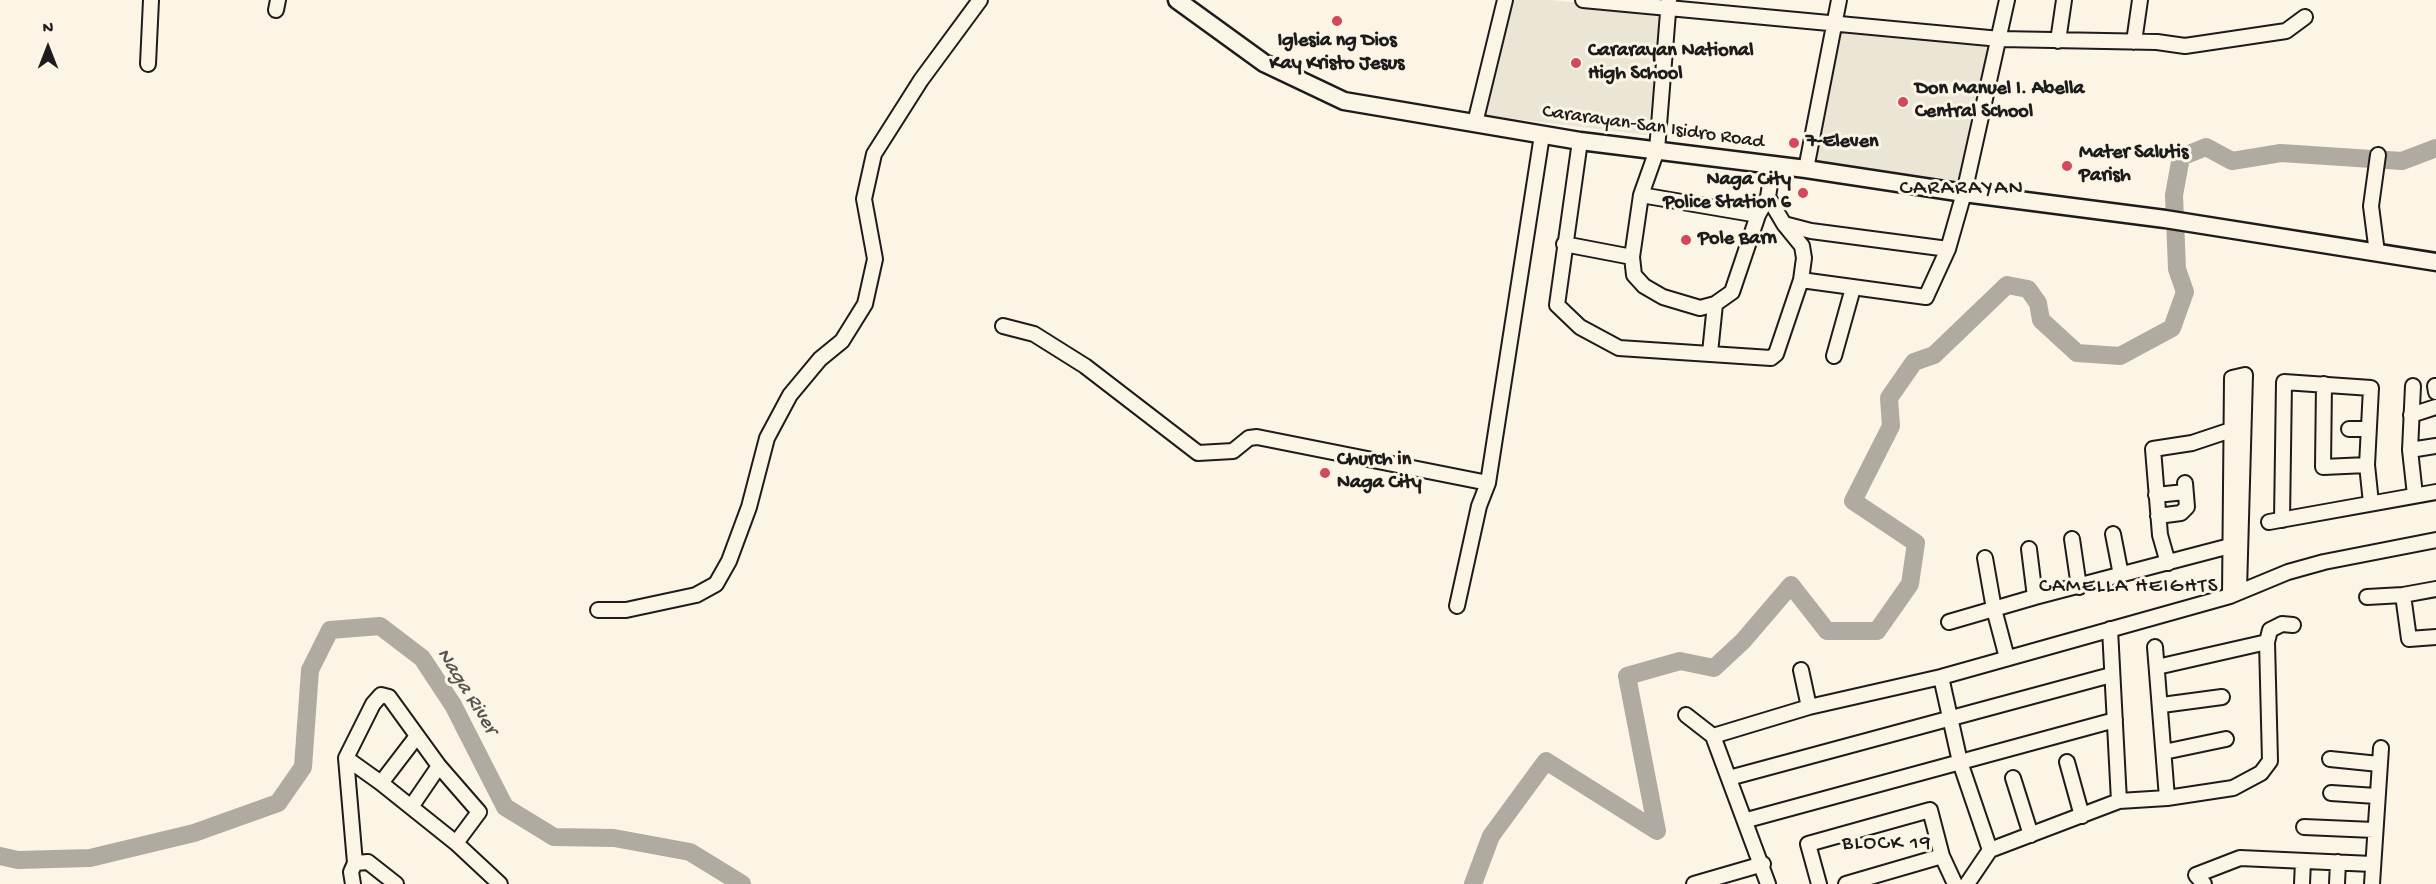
<!DOCTYPE html>
<style>
body{margin:0}
#map{position:relative;width:2436px;height:884px;overflow:hidden;background:#fcf5e5;font-family:"Gochi Hand",sans-serif}
canvas{display:block}
.north{position:absolute;left:18px;top:18px;width:60px;height:60px;-webkit-text-stroke:4px #fcf5e5;paint-order:stroke;rotate:0deg;font-size:16px;font-weight:700;line-height:24px;text-align:center;color:#1c1c1c}
.north::after{content:'';display:block;margin:auto;width:21px;height:27px;background:#1c1c1c;clip-path:polygon(50% 0,100% 100%,50% 72%,0 100%)}
</style>
<div id="map">
<canvas width="2436" height="884"></canvas>
<div class="north">N</div>
</div>
<script>
const context = document.querySelector('canvas').getContext('2d');
context.lineJoin = 'round';
function fill(path, color) { context.fillStyle = color; context.fill(path, 'evenodd'); }
const poly = rows => new Path2D(rows.map(r => 'M' + r).join(''));
function trace(path, color, width, dash) { context.strokeStyle = color; context.lineWidth = width; context.lineCap = dash ? 'butt' : 'round'; context.setLineDash(dash || []); context.stroke(path); }
function label(font, color, halo, rows, align = 'center') {
  context.font = font + ' "Gochi Hand",sans-serif'; context.lineWidth = 6; context.setLineDash([]); context.textBaseline = 'middle'; context.strokeStyle = halo; context.fillStyle = color; for (const [text, x, y, turn = 0] of rows) {
    context.save(); context.translate(x, y); context.rotate((+turn || 0) * Math.PI / 180); context.textAlign = isNaN(turn) ? turn : align; if (halo) context.strokeText(text, 0, 0); context.fillText(text, 0, 0); context.restore();
  }
}
fill(poly([
 [1509,0,1551,0,1665,12,1647,135,1483,115],
 [1838,29,1994,43,1962,187,1813,161]
]), '#ebe5d6');
trace(poly([
 [0,856,18,860,90,858,194,833,278,803,303,767,310,670,330,630,380,626,422,658,453,705,505,807,554,837,614,838,690,852,742,884],
 [1473,884,1491,836,1546,761,1657,831,1627,676,1680,661,1714,668,1743,641,1791,585,1827,631,1877,631,1910,584,1916,543,1853,501,1891,426,1889,398,1914,362,1934,355,2007,285,2028,289,2038,303,2041,320,2077,353,2120,356,2172,328,2185,292,2177,269,2174,195,2181,157,2206,147,2232,161,2281,153,2402,161,2436,148]
]), '#b0aba1', 18);
const minor = poly([
 [1583,0,2000,39,2157,42,2185,46,2286,31,2305,17],
 [1669,0,1657,150,1641,195,1632,257,1634,275,1644,286,1663,297,1700,308,1715,304,1732,292,1758,215,1768,197,1773,165],
 [276,10,278,0],
 [2058,41,2064,0],
 [2134,42,2140,0],
 [148,64,151,0],
 [1475,123,1505,0],
 [1580,141,1557,305,1580,327,1619,348,1771,358,1776,354,1801,280,1804,258,1802,246,1784,224],
 [1806,169,1839,0],
 [1641,195,1758,215],
 [1768,197,1784,224,1811,231,1948,249],
 [1564,244,1632,257],
 [2377,253,2371,206,2378,155],
 [1801,280,1926,297,1948,249,1964,193,2007,0],
 [1003,326,1034,334,1085,366,1198,453,1233,451,1249,438,1257,437,1488,483],
 [1710,353,1715,304],
 [1834,356,1853,288],
 [2324,384,2323,467,2367,465],
 [2413,386,2410,450,2415,495],
 [2435,386,2436,392],
 [2411,415,2436,407],
 [2349,429,2369,429],
 [2410,450,2436,446],
 [2156,495,2185,492],
 [2158,516,2181,513,2187,507,2185,483],
 [2282,520,2284,382,2371,388,2367,465,2371,503],
 [2269,522,2436,492],
 [2113,534,2121,575],
 [2072,539,2079,587],
 [2029,549,2035,597],
 [1985,558,1994,609,2007,658],
 [2168,563,2160,535,2153,449,2192,443,2231,430,2240,431],
 [2403,595,2409,639,2436,637],
 [2230,596,2232,378,2245,375,2239,590],
 [2367,597,2403,595,2436,589],
 [1457,606,1479,506,1488,483,1542,135],
 [598,610,626,610,696,595,716,584,729,561,749,507,767,438,790,395,820,359,842,341,865,304,875,259,864,199,874,154,921,80,980,0],
 [1949,622,2035,597,2230,546,2236,548],
 [2110,629,2119,801],
 [2155,647,2167,798],
 [2157,667,2267,642,2270,630,2282,624,2293,625],
 [1801,670,1809,707],
 [1941,677,1960,762,1990,850],
 [2162,705,2222,697],
 [1686,715,1713,736,1768,884],
 [1713,736,1809,707,1941,677,2230,596,2288,572,2324,562,2436,540],
 [2164,752,2226,739],
 [346,758,381,783,456,843,500,884],
 [2330,759,2379,764],
 [2067,762,2082,816],
 [1729,778,2111,675],
 [2013,778,2031,835],
 [381,783,417,736],
 [2331,793,2376,796],
 [411,807,439,766],
 [1747,820,2115,720],
 [2304,827,2374,830],
 [355,863,368,862,396,884],
 [353,884,351,872,355,863,346,758,373,704,381,695,389,697,439,766,479,812,456,843],
 [1694,884,1763,864],
 [1819,884,1808,844,1930,810,1942,856,1955,884],
 [1846,884,1942,856],
 [1967,884,1990,850,2119,801,2167,798,2233,788,2261,773,2270,761,2267,642],
 [2204,884,2196,875,2240,858,2372,864],
 [2302,884,2303,861],
 [2337,884,2338,862],
 [2372,884,2381,748]
]);
const major = poly([
 [1177,0,1264,63,1344,101,1580,141,1806,169,1964,193,2165,219,2436,262]
]);
trace(minor, '#1c1c1c', 18);
trace(major, '#1c1c1c', 21);
trace(minor, '#fcf5e5', 14);
trace(major, '#fcf5e5', 16);
for (const [x, y, r, color] of [
 [1337,21,6,"#d1495b"],
 [1576,63,6,"#d1495b"],
 [1903,102,6,"#d1495b"],
 [1794,143,6,"#d1495b"],
 [2067,166,6,"#d1495b"],
 [1803,193,6,"#d1495b"],
 [1686,240,6,"#d1495b"],
 [1325,473,6,"#d1495b"]
]) { const dot = new Path2D(); dot.arc(x, y, r, 0, 2 * Math.PI); context.fillStyle = color; context.fill(dot); trace(dot, '#fcf5e5', 2); }
label('bold 20px', '#1c1c1c', '#fcf5e5', [
 ["Iglesia ng Dios",1337,42,"center"],
 ["Kay Kristo Jesus",1337,65,"center"],
 ["Cararayan National",1588,52],
 ["High School",1588,75],
 ["Don Manuel I. Abella",1915,90],
 ["Central School",1915,113],
 ["7-Eleven",1806,143],
 ["Mater Salutis",2079,154],
 ["Parish",2079,177],
 ["Naga City",1791,181,"right"],
 ["Police Station 6",1791,204,"right"],
 ["Pole Barn",1698,240],
 ["Church in",1337,461],
 ["Naga City",1337,484]
], 'left');
label('20px', '#1c1c1c', '#fcf5e5', [
 ["Cararayan-San Isidro Road",1653,128,8]
]);
context.letterSpacing = '1.5px';
label('21px', '#1c1c1c', '#fcf5e5', [
 ["CAMELLA HEIGHTS",2129,588],
 ["BLOCK 19",1887,845]
]);
context.letterSpacing = '0px';
label('italic 21px', '#575551', '#fcf5e5', [
 ["Naga River",466,692,58]
]);
context.letterSpacing = '1.5px';
label('22px', '#1c1c1c', '#fcf5e5', [
 ["CARARAYAN",1962,190]
]);
context.letterSpacing = '0px';
</script>
